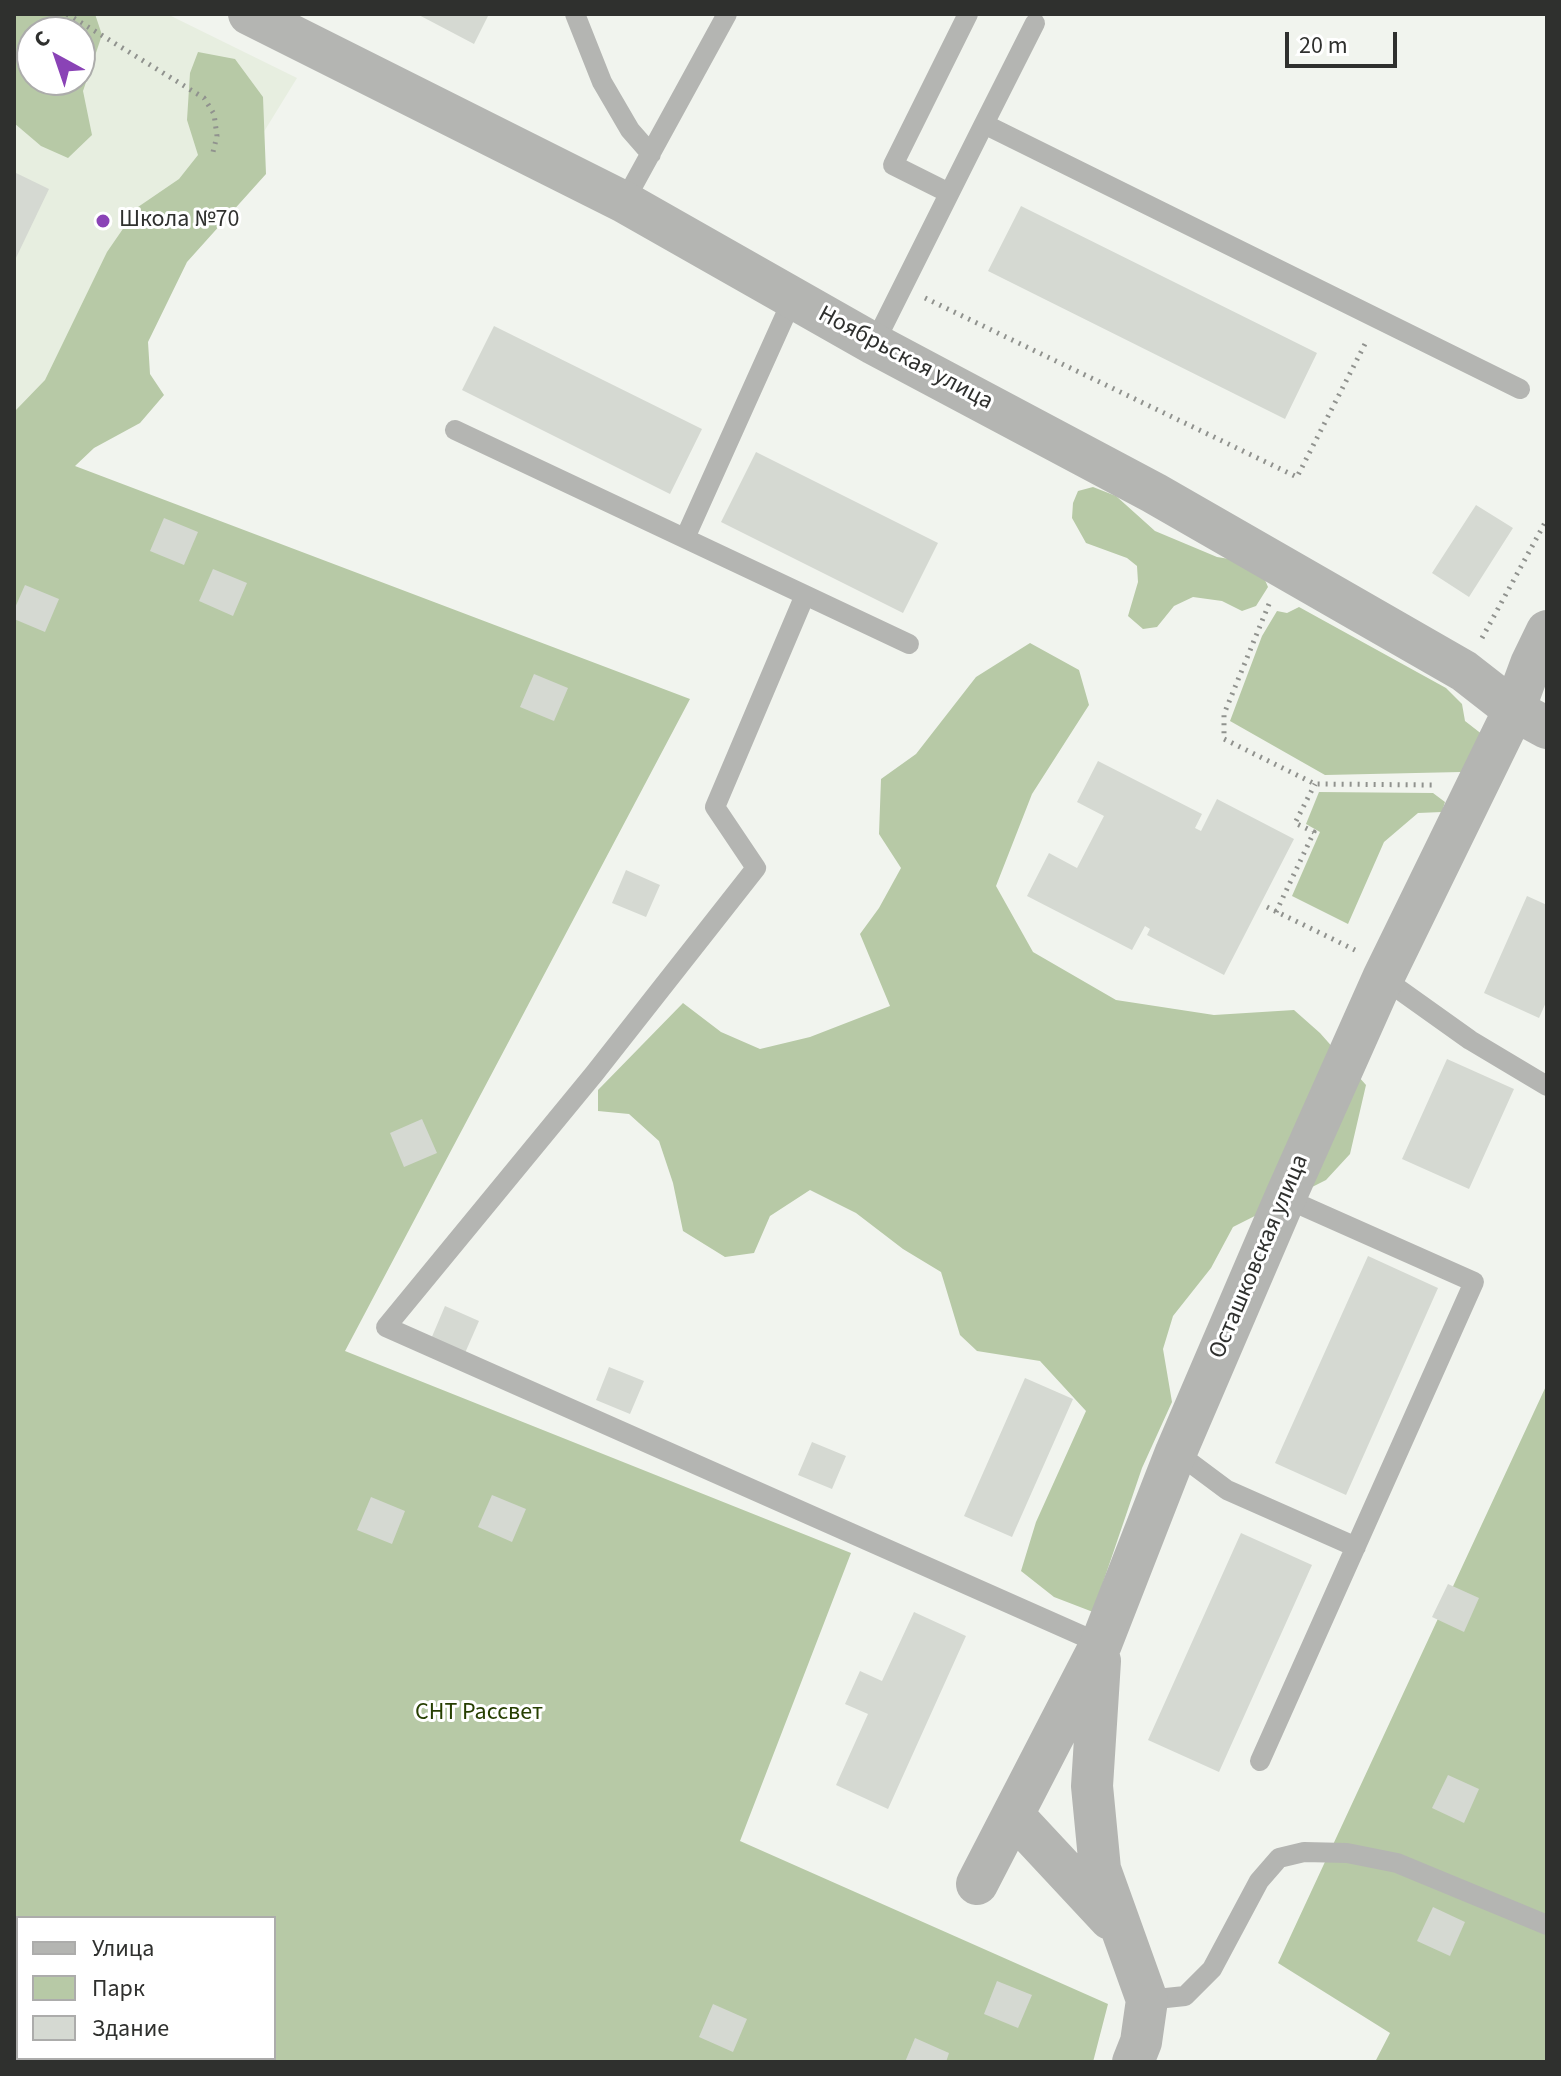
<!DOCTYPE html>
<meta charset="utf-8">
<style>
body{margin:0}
#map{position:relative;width:1561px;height:2076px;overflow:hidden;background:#f1f4ee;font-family:"Source Sans 3",sans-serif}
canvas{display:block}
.frame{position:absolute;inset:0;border:16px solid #2f302e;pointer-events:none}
.legend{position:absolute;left:16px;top:1916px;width:260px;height:144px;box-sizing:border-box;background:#fff;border:2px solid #acacab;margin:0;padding:10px 14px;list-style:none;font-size:24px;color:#2f302e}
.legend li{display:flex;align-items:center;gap:16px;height:40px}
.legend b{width:40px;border:2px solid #acacab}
.north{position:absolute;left:16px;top:16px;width:80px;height:80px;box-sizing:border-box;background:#fff;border:2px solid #acacab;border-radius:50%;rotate:320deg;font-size:22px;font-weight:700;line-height:32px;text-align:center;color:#2f302e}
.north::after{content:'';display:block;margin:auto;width:28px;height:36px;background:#8a43b6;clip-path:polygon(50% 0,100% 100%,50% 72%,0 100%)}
.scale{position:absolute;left:1285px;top:32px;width:112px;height:36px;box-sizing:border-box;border:4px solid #2f302e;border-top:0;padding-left:10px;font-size:24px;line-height:28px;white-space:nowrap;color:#2f302e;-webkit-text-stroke:6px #fff;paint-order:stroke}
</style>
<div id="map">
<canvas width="1561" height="2076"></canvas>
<div class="frame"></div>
<ul class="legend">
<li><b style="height:10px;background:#b4b5b2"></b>Улица</li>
<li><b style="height:22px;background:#b7c9a6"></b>Парк</li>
<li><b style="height:22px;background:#d5d9d2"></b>Здание</li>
</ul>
<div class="north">С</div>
<div class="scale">20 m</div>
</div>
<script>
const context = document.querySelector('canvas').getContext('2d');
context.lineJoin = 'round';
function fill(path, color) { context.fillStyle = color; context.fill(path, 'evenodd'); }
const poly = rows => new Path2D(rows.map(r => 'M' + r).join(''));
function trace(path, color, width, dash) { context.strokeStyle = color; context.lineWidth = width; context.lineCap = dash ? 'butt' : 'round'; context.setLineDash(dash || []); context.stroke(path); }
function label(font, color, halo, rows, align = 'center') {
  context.font = font + ' "Source Sans 3",sans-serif'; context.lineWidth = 6; context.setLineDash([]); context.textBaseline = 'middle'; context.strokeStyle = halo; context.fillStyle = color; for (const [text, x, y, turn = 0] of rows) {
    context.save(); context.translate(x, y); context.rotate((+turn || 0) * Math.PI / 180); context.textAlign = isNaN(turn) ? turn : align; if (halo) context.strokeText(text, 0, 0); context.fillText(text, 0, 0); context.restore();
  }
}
fill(poly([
 [14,14,167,14,297,78,225,195,14,456],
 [32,32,80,32,80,80,32,80]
]), '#e7eee0');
fill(poly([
 [14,14,95,14,102,35,83,91,92,135,68,158,41,146,14,123],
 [80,32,80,80,32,80,32,32],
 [198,52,235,59,263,97,266,174,187,262,148,342,150,374,164,395,140,423,94,448,75,466,690,699,345,1351,851,1553,740,1841,1108,2004,1093,2062,14,2062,16,410,45,380,107,252,138,207,179,179,198,155,187,120,190,73],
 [18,1918,274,1918,274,2058,18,2058],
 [1093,487,1116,496,1155,531,1217,557,1242,561,1262,573,1268,587,1256,606,1242,611,1222,601,1193,597,1174,606,1157,627,1143,629,1128,616,1138,582,1137,566,1127,558,1086,543,1072,518,1073,503,1078,491],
 [1299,607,1446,688,1462,704,1465,721,1483,735,1461,772,1325,775,1230,721,1262,636,1277,611,1287,613],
 [1030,643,1079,670,1089,705,1032,794,996,886,1033,952,1116,1000,1214,1015,1294,1010,1320,1033,1366,1085,1350,1154,1326,1180,1233,1227,1211,1268,1173,1316,1163,1349,1172,1402,1142,1468,1093,1612,1054,1597,1021,1571,1036,1522,1086,1411,1040,1361,977,1351,960,1335,941,1272,903,1249,856,1213,810,1190,770,1216,754,1253,725,1257,683,1231,673,1183,659,1141,629,1114,598,1111,598,1090,683,1003,721,1032,760,1049,810,1037,890,1006,860,934,879,908,901,868,879,834,881,779,916,754,976,677],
 [1319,792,1433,793,1445,802,1442,812,1418,813,1384,842,1348,924,1292,896,1320,832,1306,824],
 [1547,1384,1547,2062,1375,2062,1390,2033,1278,1963]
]), '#b7c9a6');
fill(poly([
 [417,14,489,14,474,44],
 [14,172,49,189,14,262],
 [1021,206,1317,353,1285,419,988,271],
 [494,326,702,429,670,494,462,390],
 [756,452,938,543,903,613,721,522],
 [1476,505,1513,528,1469,597,1432,573],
 [164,518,198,532,184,565,150,551],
 [213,569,247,583,233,616,199,601],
 [25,585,59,599,45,632,14,619,14,610],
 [534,674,568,688,554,721,520,707],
 [1098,761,1202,814,1195,828,1201,831,1217,799,1294,839,1224,975,1147,935,1150,929,1145,926,1132,950,1027,896,1049,853,1077,868,1104,816,1077,802],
 [626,870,660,885,646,917,612,903],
 [1527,896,1547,905,1547,1000,1539,1018,1484,993],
 [1447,1059,1514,1089,1469,1189,1402,1159],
 [422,1119,437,1153,404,1167,390,1133],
 [1368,1256,1438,1288,1346,1495,1275,1463],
 [445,1306,479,1321,465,1353,431,1339],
 [609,1367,644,1381,630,1414,596,1400],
 [1025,1378,1073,1399,1012,1537,964,1516],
 [812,1442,846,1456,832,1489,798,1475],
 [492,1495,526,1509,512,1542,478,1527],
 [371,1497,405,1511,392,1544,357,1530],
 [1241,1533,1312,1565,1219,1772,1148,1740],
 [1448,1584,1479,1598,1464,1632,1432,1617],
 [914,1612,966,1636,888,1809,836,1785,868,1714,845,1704,860,1671,882,1681],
 [1448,1775,1479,1789,1464,1823,1432,1808],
 [1433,1907,1465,1922,1450,1956,1417,1941],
 [997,1981,1032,1995,1018,2028,984,2014],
 [713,2004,747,2019,733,2052,699,2037],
 [915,2038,949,2053,946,2062,905,2062]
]), '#d5d9d2');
trace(poly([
 [67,14,204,98,214,114,217,136,212,156],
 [925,298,1297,477,1365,344],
 [1269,604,1224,714,1224,739,1315,784,1436,785],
 [1482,638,1547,519],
 [1267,907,1355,950],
 [1276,912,1314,832,1295,823,1315,784]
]), '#90928e', 5, [2, 6]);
trace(poly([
 [575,14,602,82,630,130,651,154],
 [984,124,1035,23],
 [949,193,893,165,968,14],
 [624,202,727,14],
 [874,344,984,124,1520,389],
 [455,430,909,644],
 [685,538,793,298],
 [805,595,715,807,756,868,594,1074,386,1327,1101,1644],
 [1383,978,1470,1040,1547,1086],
 [1176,1452,1227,1490,1356,1547],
 [1260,1761,1474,1282,1285,1198],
 [1147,2000,1185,1996,1212,1969,1259,1881,1279,1858,1304,1852,1347,1853,1397,1863,1547,1925]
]), '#b4b5b2', 20);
trace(poly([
 [249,14,624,202,874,344,1154,493,1464,671,1514,710,1547,728],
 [1100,1661,1092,1786,1100,1869,1147,2000,1141,2042,1133,2062],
 [1014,1816,1110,1919],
 [977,1884,1101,1644,1176,1452,1285,1198,1383,978,1514,710,1531,664,1547,631]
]), '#b4b5b2', 42);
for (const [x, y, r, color] of [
 [103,221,8,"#8a43b6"]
]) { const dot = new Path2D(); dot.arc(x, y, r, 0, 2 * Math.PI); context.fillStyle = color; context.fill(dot); trace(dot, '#fff', 3); }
label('24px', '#2f302e', '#fff', [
 ["Школа №70",119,221]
], 'left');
label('24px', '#2f302e', '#fff', [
 ["Ноябрьская улица",905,359,28],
 ["Осташковская улица",1260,1257,-67]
]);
label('24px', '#273f02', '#fff', [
 ["СНТ Рассвет",479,1714]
]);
</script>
